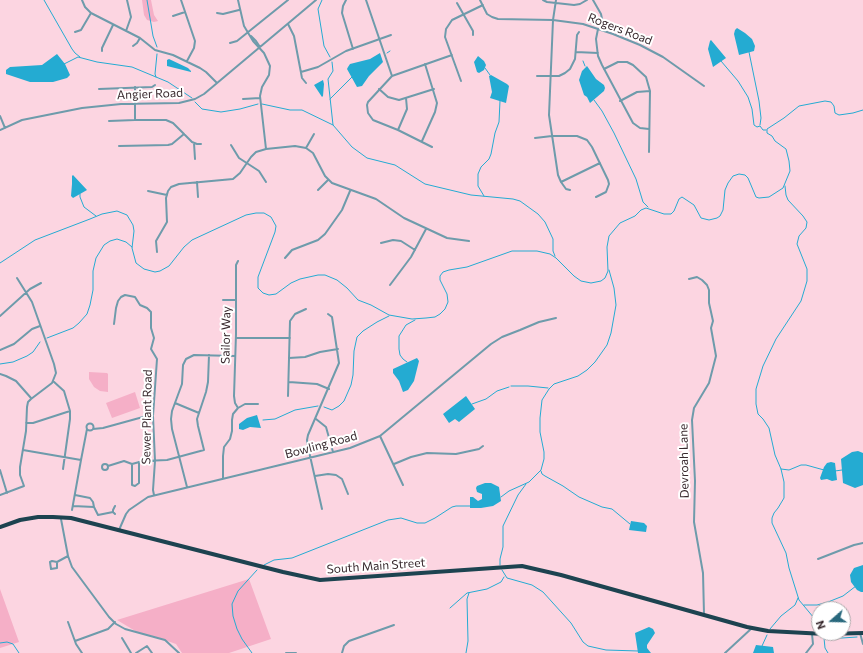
<!DOCTYPE html>
<style>
body{margin:0}
#map{position:relative;width:863px;height:653px;overflow:hidden;background:#fcd5e1;font-family:Commissioner,sans-serif}
canvas{display:block}
.north{position:absolute;left:811px;top:601px;width:40px;height:40px;box-sizing:border-box;background:#fff;border:1px solid #afa9ab;border-radius:50%;rotate:250deg;font-size:11px;font-weight:700;line-height:16px;text-align:center;color:#38292e}
.north::after{content:'';display:block;margin:auto;width:14px;height:18px;background:#29687d;clip-path:polygon(50% 0,100% 100%,50% 72%,0 100%)}
</style>
<div id="map">
<canvas width="863" height="653"></canvas>
<div class="north">N</div>
</div>
<script>
const context = document.querySelector('canvas').getContext('2d');
context.lineJoin = 'round';
function fill(path, color) { context.fillStyle = color; context.fill(path, 'evenodd'); }
const poly = rows => new Path2D(rows.map(r => 'M' + r).join(''));
function trace(path, color, width, dash) { context.strokeStyle = color; context.lineWidth = width; context.lineCap = dash ? 'butt' : 'round'; context.setLineDash(dash || []); context.stroke(path); }
function label(font, color, halo, rows, align = 'center') {
  context.font = font + ' Commissioner,sans-serif'; context.lineWidth = 4; context.setLineDash([]); context.textBaseline = 'middle'; context.strokeStyle = halo; context.fillStyle = color; for (const [text, x, y, turn = 0] of rows) {
    context.save(); context.translate(x, y); context.rotate((+turn || 0) * Math.PI / 180); context.textAlign = isNaN(turn) ? turn : align; if (halo) context.strokeText(text, 0, 0); context.fillText(text, 0, 0); context.restore();
  }
}
fill(poly([
 [142,0,151,0,154,15,158,21,154,22,147,20,144,15],
 [89,372,107,373,108,374,108,392,100,391,94,387,89,379],
 [135,392,140,408,112,418,106,403],
 [249,579,271,639,229,653,182,653,176,644,156,637,137,632,117,620],
 [0,589,19,642,0,648]
]), '#f5afc7');
fill(poly([
 [737,28,745,33,752,39,755,46,754,51,739,55,734,34,735,30],
 [711,40,726,58,713,67,708,49,710,41],
 [380,53,383,62,369,76,362,86,357,87,347,69,348,67,350,64,370,59],
 [57,54,65,64,70,75,67,78,53,82,30,82,6,74,6,70,10,67,42,65],
 [478,56,484,61,486,65,484,70,479,73,477,72,474,62],
 [169,59,188,68,191,71,191,72,167,66,167,60],
 [587,66,596,79,604,85,605,88,604,91,590,103,587,97,584,95,579,80,582,71],
 [491,75,507,84,509,86,506,103,490,98,492,92,489,76],
 [323,80,324,84,323,96,322,97,314,85],
 [73,175,87,190,73,198,71,196,72,184,72,176],
 [417,358,419,361,414,381,408,390,403,392,399,381,393,373,393,369],
 [466,396,475,409,459,422,455,419,449,423,443,414],
 [257,415,261,428,250,427,243,430,239,429,239,424,247,418],
 [858,451,863,453,863,485,855,488,843,483,841,459,852,452],
 [831,462,835,463,837,480,832,481,827,479,821,480,820,478,824,467,827,463],
 [485,483,491,483,499,487,501,501,493,506,481,508,470,508,470,497,473,497,478,501,482,499,482,494,477,492,476,488,477,486],
 [631,521,644,523,647,526,646,532,629,530],
 [863,565,863,592,861,592,857,590,851,582,850,575,854,568],
 [649,627,653,629,655,633,647,645,647,648,651,653,638,653,635,633],
 [756,645,773,647,774,653,753,653]
]), '#24abd2');
trace(poly([
 [44,0,72,49,75,53,80,57],
 [147,0,153,36,157,47],
 [322,0,318,9,324,46,330,57],
 [749,52,759,101,761,118,760,125],
 [387,53,390,51],
 [583,61,585,66],
 [721,61,738,81,748,97,752,109,754,125,757,127,760,126,763,130,766,130],
 [332,62,333,71,328,79,333,125,352,147,367,158,395,165,425,184,471,195,513,199,520,201,538,214,545,222,553,239,553,251,555,256],
 [64,64,78,57,97,62,132,67,168,82,192,98],
 [485,68,490,75],
 [156,77,155,74,157,54],
 [330,99,352,77],
 [594,100,602,111,614,133,636,179,643,202,648,207],
 [195,102,202,109,221,112,240,109,258,104],
 [262,104,290,110,302,110,333,125],
 [785,186,786,195,788,200,803,216,807,222,806,228,799,236,797,244,807,269,807,281,801,301,776,339,763,366,756,389,756,404,758,414,763,419,769,428,775,455,781,469,784,482,784,498,778,508,774,513,772,518,772,523,786,553,789,568,799,600,819,624],
 [80,194,80,197,84,207,96,216],
 [484,196,478,186,478,174,481,167,489,159,491,154,495,133,499,122,500,101],
 [0,263,35,240,90,219,102,214,117,211,127,215,133,225,134,231,132,248,136,263,144,269,155,272,160,271,169,266,184,247,192,240,246,215,256,213,264,213,271,217,276,226,275,232,258,277,258,288,263,293,269,295,276,294,291,283,300,279,318,275,325,275,337,280,347,288,358,300,371,305,389,315,412,319,426,318,435,317,440,314,445,309,448,302,447,294,440,280,440,276,443,272,449,270,467,267,512,251,537,251,550,254,556,258,574,276,581,281,591,283,601,281,605,278,608,271,607,247,609,236,620,223,635,216,641,210,646,208,664,214,671,214,674,211,679,199,682,197,694,205,701,218,709,220,717,218,720,216,723,210,725,190,728,183,733,176,739,174,745,175,748,178,756,197,759,198,769,197,783,188,790,171,789,161,786,149,775,141,772,136,767,133,767,129,784,118,799,106,825,101,831,102,834,106,835,113,839,115,853,113,863,110],
 [47,338,73,328,79,323,87,314,90,305,93,290,93,271,96,258,104,245,110,241,117,239,126,242,132,247],
 [407,362,403,359,400,355,399,349,399,336,406,325,415,320],
 [0,364,13,362,27,356,33,352,40,342],
 [511,386,528,386,548,388],
 [472,404,486,399,497,391,509,387],
 [324,407,332,410,339,406,344,401,351,385,353,375,354,351,357,337,363,331,377,322,389,316],
 [263,420,275,419,295,410,318,406],
 [781,469,789,470,801,465,806,465,824,470],
 [541,471,542,474,545,476,563,486,579,497,602,507,612,509,630,524],
 [835,471,842,470],
 [501,497,509,491,529,482,541,470,544,459,544,452,540,432,540,418,542,400,549,389,554,384,578,376,587,370,595,362,607,345,611,333,616,305,614,288,609,270],
 [264,565,274,560,292,558,388,520,401,518,417,523,425,523,435,518,452,507,456,506,470,506],
 [500,565,500,559,503,547,503,526,518,495,526,484],
 [502,570,507,578,532,585,543,592,571,623,583,642,588,646,606,650,638,651],
 [804,605,817,605,828,602,843,596,856,586],
 [450,608,467,593,487,589,501,582,504,577],
 [770,629,781,616,795,605,798,598],
 [824,637,827,639,857,637],
 [824,638,825,648,828,653],
 [0,643,7,642,13,644,19,653],
 [762,646,767,635],
 [252,653,242,639,237,629,233,616,232,604,238,591,257,570],
 [466,653,468,641,467,599,469,593]
]), '#24abd2', 1);
trace(poly([
 [82,0,85,7,91,13,140,38,155,50,173,55,200,68,206,72,217,83],
 [181,0,195,41,194,48,187,61],
 [238,0,244,26,253,41,264,53,270,66,269,75,262,87,260,96,266,149],
 [346,0,343,6,342,13,353,49],
 [366,0,392,76],
 [480,0,487,14,492,17,498,19,553,20,583,24,613,34,640,45,663,57,704,86],
 [543,0,547,2,574,5,580,4,587,0],
 [556,0,553,20,549,115,558,175,561,182,566,189,570,190],
 [593,0,601,14,602,19],
 [457,3,473,31,473,35],
 [217,13,223,14,239,10],
 [173,16,185,12],
 [288,24,294,36,302,78,306,83],
 [598,29,596,39,598,56,602,65,633,123,640,128,649,129],
 [126,31,131,17,127,0],
 [75,32,81,30,91,13],
 [251,36,256,41,260,47],
 [230,43,237,41,288,0],
 [133,46,137,43,140,38],
 [102,51,102,48,113,25],
 [576,52,598,53],
 [604,69,618,62,627,62,633,65,646,77,650,91,649,152],
 [301,72,318,67,346,51,391,35],
 [537,76,559,76,565,73,570,69,575,59,577,35,579,32],
 [461,81,445,37,446,29,452,20,483,5],
 [135,87,135,120],
 [99,89,152,87,155,85],
 [379,89,388,97,399,100,434,89],
 [243,99,260,98],
 [620,101,637,92,650,91],
 [0,116,5,128],
 [109,121,135,120,166,120,173,123,192,142,197,144,201,144],
 [0,130,22,120,82,108,121,104,179,103,195,99,204,94,316,0],
 [398,130,407,109,406,98],
 [535,138,552,136,577,136,587,140,592,147,608,180,609,184,606,192,596,197],
 [422,141,435,112,437,103,425,64],
 [194,143,195,159],
 [231,145,239,158,259,171,266,182],
 [119,146,168,145,172,144,184,134],
 [432,147,398,130,373,120,368,113,367,105,368,102,392,76,452,55],
 [306,148,314,134],
 [197,182,198,197],
 [561,182,600,163],
 [318,190,328,180],
 [148,191,167,195],
 [381,243,393,240,401,241,415,250],
 [157,252,156,241,167,222,166,198,168,191,171,187,179,184,233,179,240,173,251,157,256,152,266,149,295,146,306,148,313,153,325,176,332,183,376,199,404,218,447,238,469,241],
 [285,258,292,250,318,240,325,234,342,210,350,191],
 [689,279,697,277,702,280,707,285,709,290,709,303,713,321,711,328,716,356,709,383,694,408,692,420,695,481,694,522,703,573,704,614],
 [390,285,411,257,426,229],
 [223,300,235,300],
 [0,316,30,289,41,283],
 [114,324,116,308,118,301,121,297,125,295,135,297,140,305,147,308,151,312,151,328,154,338,151,349,157,359,153,416,155,461,153,490,154,495],
 [236,338,290,338],
 [0,350,14,344,32,329,40,326],
 [289,358,305,357,320,352,338,349],
 [0,374,6,376,16,381,31,398],
 [53,381,64,391,70,411,70,419,63,469],
 [289,382,317,384,329,389],
 [288,396,290,321,295,314,306,309],
 [175,403,199,413],
 [238,408,235,403,234,396,236,334,236,265,238,261],
 [316,419,326,427,333,452],
 [26,423,33,423,70,411],
 '86.5 427a3.5 3.5 0 1 1 7 0a3.5 3.5 0 1 1-7 0Z',
 [93,429,103,428,143,417,153,416],
 [380,436,403,485],
 [23,450,81,460,87,429],
 '102 467a3 3 0 1 1 6 0a3 3 0 1 1-6 0Z',
 [132,464,132,485,135,486,139,483,139,462],
 [394,464,411,457,427,453,456,454,479,449,483,446],
 [108,466,124,461,132,464,143,461,167,460,204,450,198,426,197,419,206,392,208,382,209,355],
 [0,470,7,493],
 [315,476,328,474,336,475,342,479,348,494],
 [223,478,223,456,224,447,230,439,232,431,232,420,233,414,238,408,245,404,258,404],
 [187,487,172,429,171,419,172,411,182,384,183,365,186,359,194,355,235,356],
 [0,495,24,486,20,475,20,467,26,431,27,407,28,402,31,399,52,383,56,373,54,364,32,302,17,278],
 [73,506,94,507,93,502,90,498,75,495],
 [94,507,98,515,113,512,115,514],
 [322,509,308,447,307,440,308,435,339,363,332,317,328,314],
 [72,510,81,460],
 [113,512,113,510,115,506],
 [61,519,68,556,72,567,109,617,116,624,125,629,165,640,179,653],
 [119,530,126,514,129,510,148,497,350,448,380,436,491,344,502,337,520,330,539,322,556,318],
 [818,559,854,545,863,543],
 [57,562,57,568,51,569,50,562,52,561,57,562,68,556],
 [68,622,76,644,82,653],
 [860,633,863,644],
 [122,638,131,653],
 [75,641,108,629,115,622],
 [136,653,147,646,152,653],
 [286,653,296,653],
 [342,653,344,646,349,641,394,625],
 [725,653,752,628],
 [806,653,813,644,812,634]
]), '#6e9bab', 2);
trace(poly([
 [0,527,20,520,38,517,53,517,71,518,283,572,320,580,522,566,561,575,747,627,768,631,825,634,863,633]
]), '#1d4350', 4);
label('12px', '#38292e', '#fff', [
 ["Rogers Road",620,29,21],
 ["Angier Road",150,94,-2],
 ["Sailor Way",226,335,-89],
 ["Sewer Plant Road",147,417,-89],
 ["Bowling Road",321,445,-15],
 ["Devroah Lane",684,461,-91],
 ["South Main Street",376,566,-4]
]);
</script>
